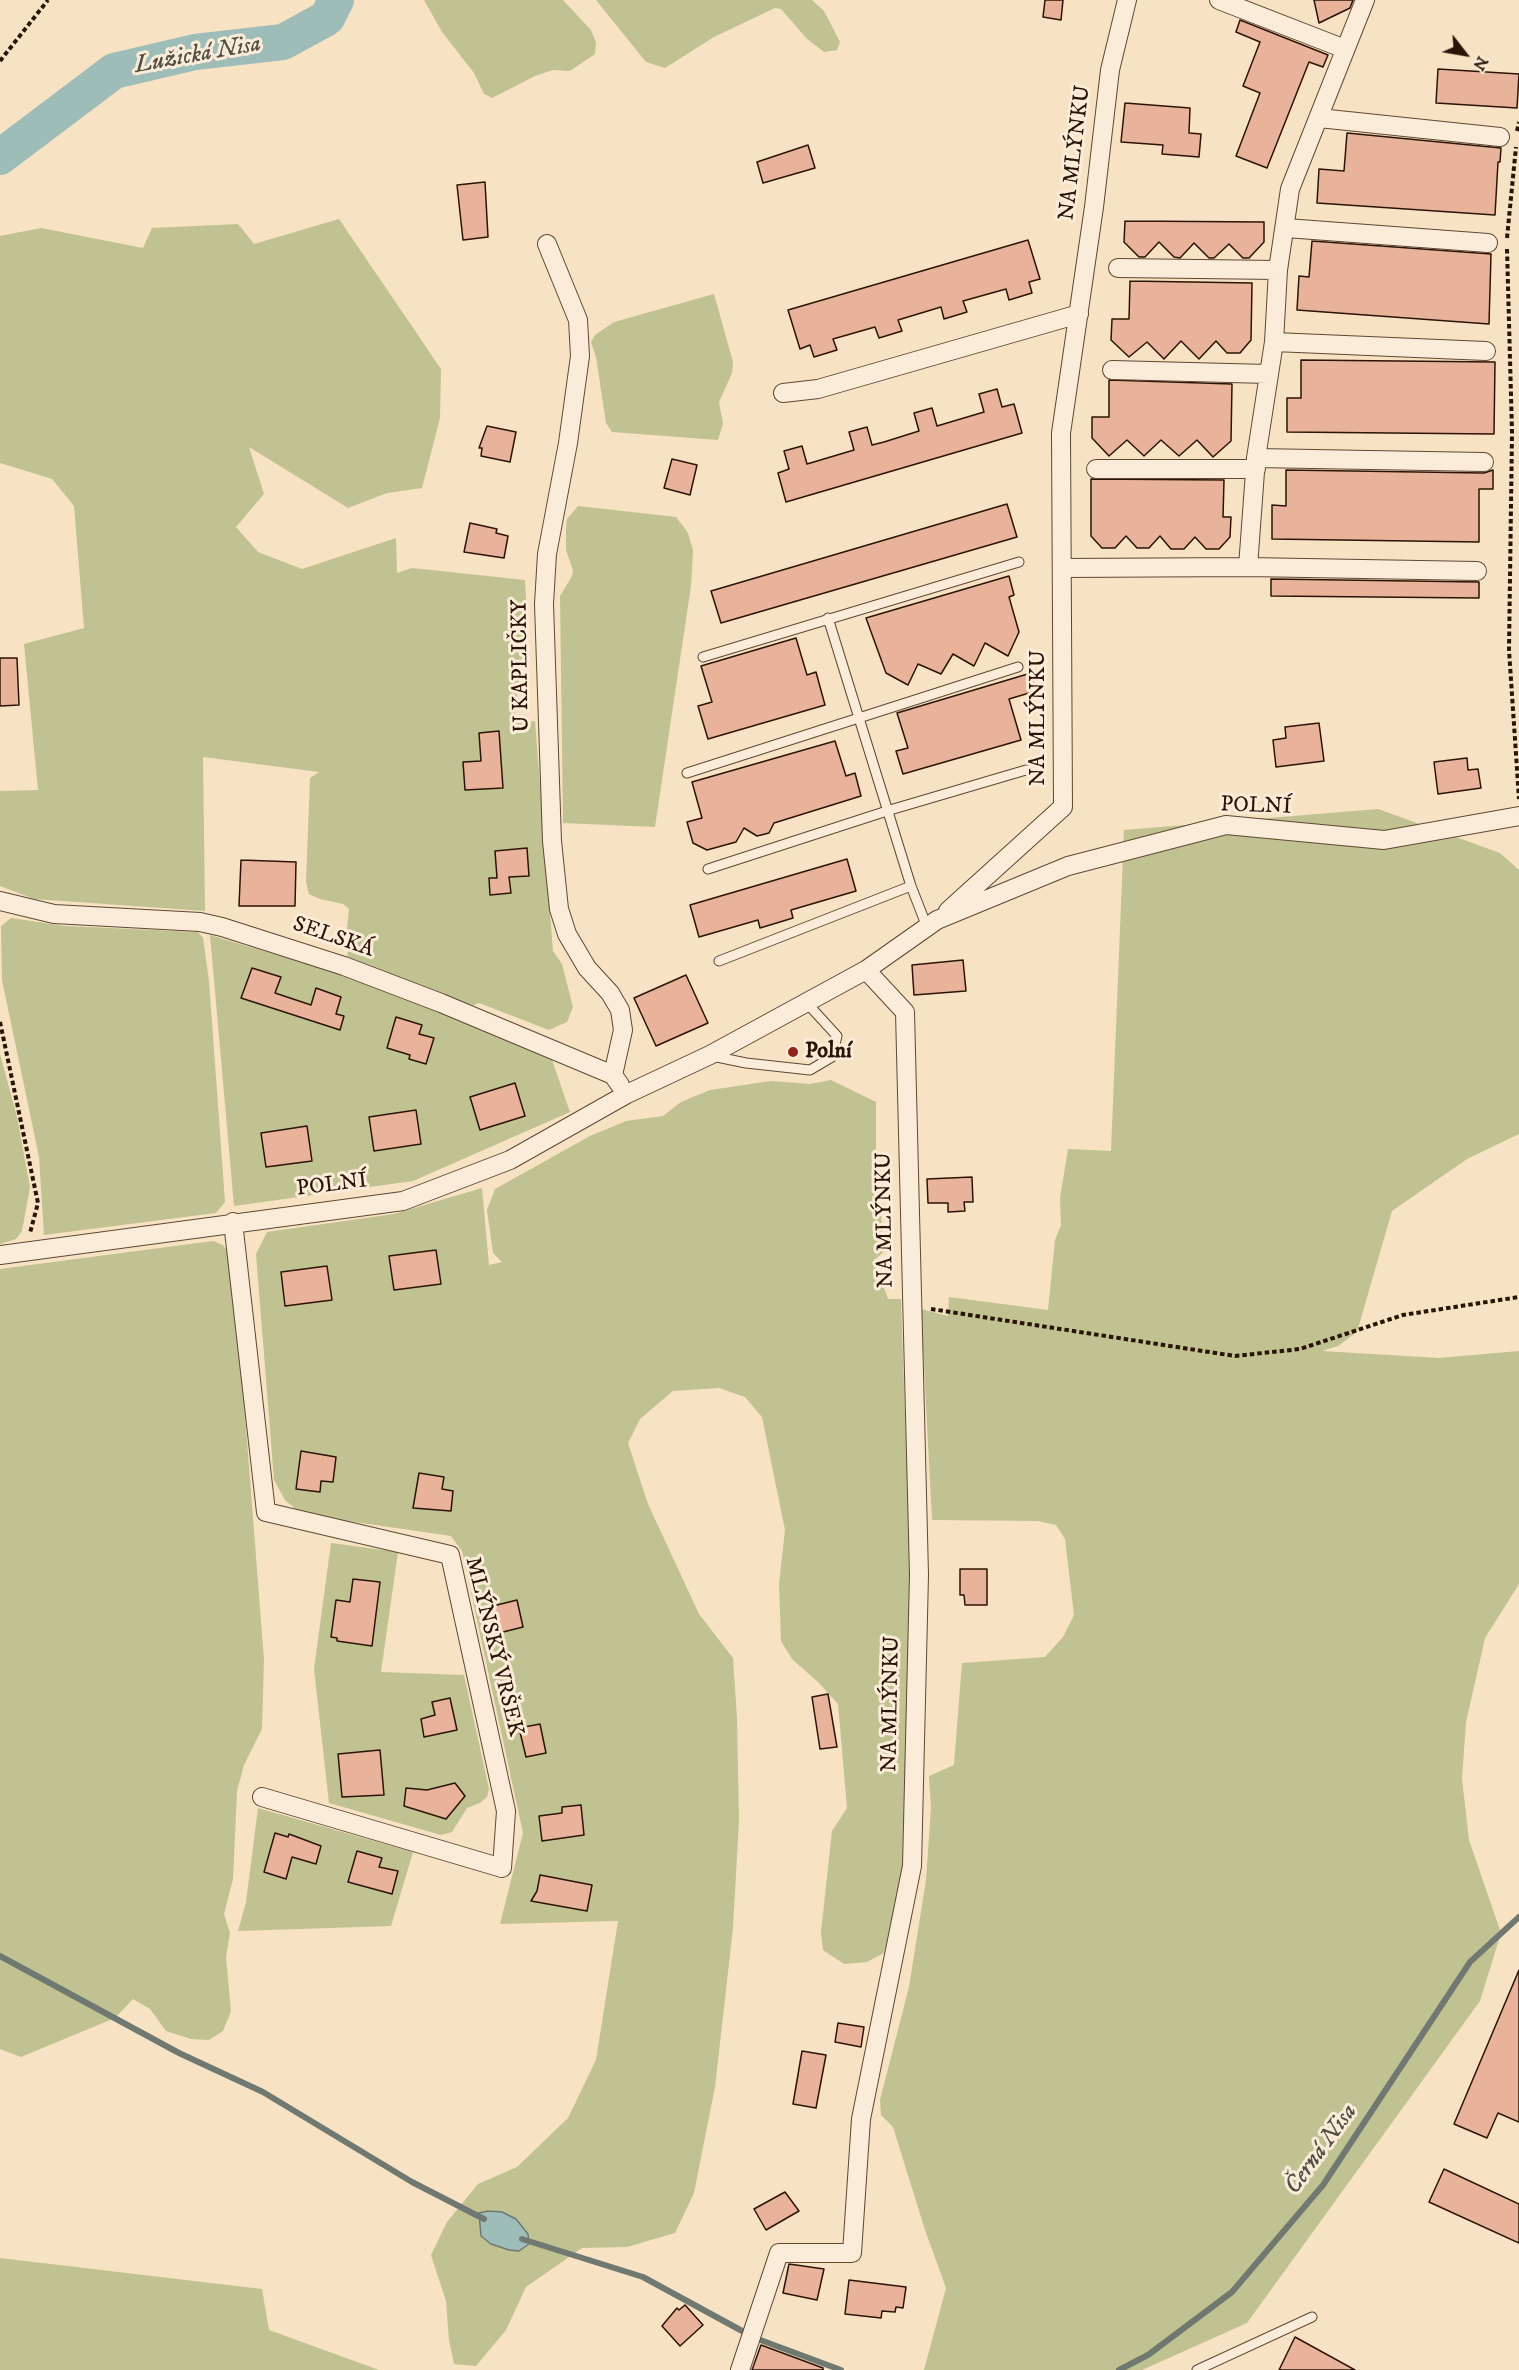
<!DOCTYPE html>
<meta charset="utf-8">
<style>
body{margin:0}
#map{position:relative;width:1519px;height:2370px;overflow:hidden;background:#f7e2c3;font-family:"IM FELL DW Pica",serif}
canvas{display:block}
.north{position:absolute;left:1435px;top:24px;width:60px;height:60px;-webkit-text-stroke:4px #faecd8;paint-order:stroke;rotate:121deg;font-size:16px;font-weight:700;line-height:24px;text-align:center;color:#2b1405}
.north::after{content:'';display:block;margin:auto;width:21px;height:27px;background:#2b1405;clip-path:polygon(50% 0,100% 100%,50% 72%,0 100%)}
</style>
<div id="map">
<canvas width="1519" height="2370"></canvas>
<div class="north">N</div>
</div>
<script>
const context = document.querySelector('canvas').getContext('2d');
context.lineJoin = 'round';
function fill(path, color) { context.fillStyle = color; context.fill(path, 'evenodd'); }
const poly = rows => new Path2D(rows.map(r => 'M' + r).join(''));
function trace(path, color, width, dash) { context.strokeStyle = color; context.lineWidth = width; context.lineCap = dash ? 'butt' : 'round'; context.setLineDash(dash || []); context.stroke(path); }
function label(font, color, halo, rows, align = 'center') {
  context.font = font + ' "IM FELL DW Pica",serif'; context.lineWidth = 6; context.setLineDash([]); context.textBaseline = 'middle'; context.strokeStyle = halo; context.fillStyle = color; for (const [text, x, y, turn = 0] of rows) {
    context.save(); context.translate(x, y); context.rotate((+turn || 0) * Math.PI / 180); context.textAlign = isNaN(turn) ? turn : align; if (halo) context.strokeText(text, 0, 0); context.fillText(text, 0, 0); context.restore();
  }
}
fill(poly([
 [424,0,563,0,591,30,596,42,595,54,570,71,553,70,535,76,492,98,484,94,474,73,442,32],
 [596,0,812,0,824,11,840,42,837,50,824,52,807,39,781,9,775,8,714,37,665,68,646,62],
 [339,219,441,369,440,418,422,488,387,493,348,508,249,447,264,494,236,527,258,552,302,569,396,538,397,573,412,568,525,580,527,616,514,723,535,721,553,951,562,964,573,1007,567,1022,549,1030,479,1003,472,1006,347,957,350,940,347,928,349,909,343,904,320,899,309,894,306,882,310,778,319,772,203,757,205,911,34,899,0,886,0,791,38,790,24,644,84,628,74,506,52,479,0,463,0,236,41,228,143,248,152,228,238,224,254,244],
 [714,294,733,362,732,373,719,402,723,424,718,440,612,432,606,423,596,357,591,342,595,335,614,322],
 [578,506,676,517,688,533,693,550,691,586,655,827,563,823,560,596,572,576,573,570,566,550,566,528,567,519],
 [1378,809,1500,853,1519,870,1519,1134,1467,1159,1392,1211,1357,1332,1338,1346,1322,1351,1439,1358,1519,1351,1519,1584,1485,1638,1466,1722,1462,1779,1469,1840,1501,1933,1480,2001,1247,2323,1142,2370,924,2370,946,2288,925,2230,893,2127,881,2115,880,2100,909,1987,926,1880,931,1808,929,1776,954,1765,962,1663,1045,1657,1063,1637,1074,1615,1065,1539,1056,1525,1038,1521,932,1520,921,1309,948,1316,949,1297,1048,1310,1055,1240,1061,1225,1060,1198,1068,1149,1111,1151,1124,830],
 [11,918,65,926,198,932,203,938,209,981,225,1202,216,1213,44,1235,39,1157,2,980,1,926],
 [210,935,330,971,550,1054,570,1112,413,1181,234,1206],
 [0,1054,17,1117,30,1187,22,1231,16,1239,0,1244],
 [831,1080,876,1102,876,1174,885,1251,874,1260,888,1299,901,1299,911,1586,906,1865,884,1953,867,1962,844,1964,823,1950,821,1932,832,1831,847,1808,838,1704,818,1682,792,1659,781,1641,779,1584,785,1530,762,1417,745,1397,719,1388,673,1391,640,1419,628,1443,648,1504,699,1614,733,1658,737,1718,739,1821,733,1928,715,2087,694,2193,675,2233,627,2247,582,2248,526,2287,506,2330,476,2366,454,2364,449,2340,446,2301,431,2255,447,2222,478,2184,517,2167,568,2118,596,2060,618,1921,500,1924,523,1833,462,1551,451,1536,313,1516,297,1510,285,1500,274,1480,256,1254,267,1232,394,1214,482,1188,489,1265,502,1262,493,1253,487,1210,495,1189,590,1136,626,1121,663,1116,681,1102,710,1090,771,1081,810,1084],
 [213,1241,223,1245,233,1259,264,1660,262,1729,244,1765,237,1791,233,1879,224,1914,230,1933,226,1957,231,2011,223,2031,209,2040,191,2039,166,2031,150,2009,133,1999,115,2018,21,2057,0,2049,0,1269],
 [331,1543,398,1552,381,1672,464,1675,489,1789,487,1797,480,1803,467,1808,452,1832,441,1835,329,1803,314,1669],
 [258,1808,413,1852,391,1926,238,1931,246,1902],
 [0,2258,262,2289,269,2330,379,2370,0,2370]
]), '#c0c291');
const water = poly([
 [488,2211,502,2212,516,2219,528,2234,529,2244,519,2251,509,2250,491,2244,481,2236,479,2213,488,2211]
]);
fill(water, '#9ebdb9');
trace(water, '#707971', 1.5);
trace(poly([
 [0,1956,179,2053,263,2092,412,2182,484,2219],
 [522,2239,643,2277,755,2338,841,2370],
 [1119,2370,1148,2355,1232,2292,1323,2185,1470,1962,1519,1917]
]), '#707971', 6);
trace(poly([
 [0,157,114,71,195,52,283,42,327,18,336,0]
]), '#9ebdb9', 36);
const building = poly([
 [1045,0,1063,0,1061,20,1043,17,1045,0],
 [1314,0,1353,0,1350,8,1319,23,1314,0],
 [1240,20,1328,55,1323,67,1309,62,1267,168,1236,156,1260,93,1243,86,1260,42,1236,32,1240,20],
 [1438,69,1519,74,1517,108,1436,103,1438,69],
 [1125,103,1190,108,1189,133,1201,134,1199,157,1162,154,1163,145,1121,142,1125,103],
 [1347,133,1501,148,1500,162,1498,162,1495,215,1317,203,1319,169,1344,171,1347,133],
 [808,145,815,168,763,183,757,162,808,145],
 [485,182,488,237,463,240,457,185,485,182],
 [1125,221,1264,222,1264,242,1249,258,1243,258,1229,244,1214,258,1209,258,1194,243,1180,258,1174,257,1159,242,1145,257,1139,257,1124,242,1125,221],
 [1028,240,1040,279,1029,282,1032,293,1009,300,1006,289,963,301,967,312,944,319,941,307,898,320,902,331,879,338,875,327,833,339,837,350,814,357,810,345,800,349,788,310,1028,240],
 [1312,241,1491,254,1489,324,1297,310,1299,276,1309,277,1312,241],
 [1130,281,1252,283,1251,340,1240,353,1227,353,1216,341,1199,359,1181,341,1164,359,1147,342,1129,357,1111,340,1112,319,1129,319,1130,281],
 [1301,360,1495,362,1494,434,1287,432,1287,398,1301,398,1301,360],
 [1109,380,1232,384,1231,441,1213,457,1197,440,1179,456,1161,440,1144,456,1127,440,1109,456,1092,438,1092,417,1109,417,1109,380],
 [997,389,1002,407,1014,404,1022,433,786,502,778,473,789,469,784,451,802,446,807,464,854,450,849,432,867,427,872,445,884,442,919,431,914,413,932,408,937,426,984,412,979,394,997,389],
 [487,426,516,432,510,462,481,456,482,448,479,448,487,426],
 [672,459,697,465,690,495,664,488,672,459],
 [1286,470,1484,473,1493,470,1493,489,1479,489,1479,542,1272,539,1272,505,1286,506,1286,470],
 [1091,479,1224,480,1223,517,1231,517,1230,537,1219,549,1206,549,1195,537,1184,549,1171,549,1160,536,1149,548,1137,548,1126,536,1115,548,1102,548,1091,536,1091,479],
 [1007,504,1017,537,721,623,711,591,1007,504],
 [470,523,497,529,496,533,508,536,504,558,464,552,470,523],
 [1009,576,1014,595,1009,597,1019,632,1008,656,985,643,974,666,953,654,941,674,918,664,908,685,886,673,866,618,1009,576],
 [1271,579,1479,582,1479,598,1271,596,1271,579],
 [796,638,807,675,816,672,825,705,708,739,698,706,712,702,701,666,796,638],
 [0,658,17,658,19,705,0,706,0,658],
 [1031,673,1036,691,1009,699,1021,740,903,774,896,751,908,748,897,713,1031,673],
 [1319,723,1324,761,1276,767,1273,740,1286,738,1285,727,1319,723],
 [499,731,503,788,465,790,463,762,481,761,479,733,499,731],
 [835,741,846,776,855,773,861,796,774,823,769,833,757,836,744,828,736,842,707,850,693,843,687,822,702,818,692,782,835,741],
 [1467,758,1468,770,1478,769,1481,788,1438,794,1434,762,1467,758],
 [527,848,529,876,509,877,511,893,490,895,489,878,497,878,495,851,527,848],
 [847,859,856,891,791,910,793,918,760,928,758,920,699,937,690,905,847,859],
 [241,860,296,862,295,906,239,906,241,860],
 [963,960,966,991,914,995,912,965,963,960],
 [252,968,281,977,275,993,311,1005,316,988,341,997,336,1014,344,1016,340,1030,241,998,252,968],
 [686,975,708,1023,656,1046,634,998,686,975],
 [396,1017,422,1025,419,1034,434,1038,426,1064,409,1059,410,1055,387,1048,396,1017],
 [515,1083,525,1116,480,1130,470,1097,515,1083],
 [416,1110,421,1144,374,1151,369,1117,416,1110],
 [307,1126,312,1161,266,1167,261,1133,307,1126],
 [972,1177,973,1202,964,1202,965,1211,948,1212,948,1203,928,1203,927,1179,972,1177],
 [436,1250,441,1284,394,1290,389,1256,436,1250],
 [327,1266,332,1300,285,1306,281,1272,327,1266],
 [301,1451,336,1457,333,1482,321,1481,320,1492,296,1489,301,1451],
 [419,1473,444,1477,442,1489,453,1491,451,1511,413,1508,419,1473],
 [960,1569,987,1569,987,1605,965,1605,964,1595,960,1595,960,1569],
 [353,1579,380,1582,372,1646,337,1641,337,1638,331,1637,336,1600,350,1602,353,1579],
 [517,1600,523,1627,499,1633,493,1606,517,1600],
 [828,1694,837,1747,820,1749,812,1697,828,1694],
 [450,1698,457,1730,424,1737,421,1719,435,1715,432,1702,450,1698],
 [540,1724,546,1753,526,1757,519,1728,540,1724],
 [380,1750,384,1795,342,1797,338,1754,380,1750],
 [455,1783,465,1796,446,1819,404,1806,406,1788,427,1790,455,1783],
 [581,1805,584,1835,542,1841,539,1816,562,1813,562,1807,581,1805],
 [275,1833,288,1837,289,1834,321,1846,316,1864,292,1857,286,1879,264,1872,275,1833],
 [357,1851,382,1858,379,1867,398,1871,392,1894,348,1882,357,1851],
 [540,1875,592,1885,587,1911,531,1901,537,1891,540,1875],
 [1519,1970,1519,2122,1498,2113,1487,2138,1454,2124,1519,1970],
 [838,2023,864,2027,861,2047,835,2042,838,2023],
 [802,2051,826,2055,816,2108,793,2104,802,2051],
 [1444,2169,1519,2204,1519,2243,1429,2202,1444,2169],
 [785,2192,799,2211,766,2230,754,2209,785,2192],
 [789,2264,824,2269,817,2300,783,2293,789,2264],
 [849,2280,906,2287,903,2308,896,2307,895,2312,882,2311,881,2318,845,2314,849,2280],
 [685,2305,703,2325,680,2346,662,2326,677,2308,679,2310,685,2305],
 [1295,2337,1355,2370,1279,2370,1295,2337],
 [761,2345,823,2368,823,2370,752,2370,761,2345]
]);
fill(building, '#e9b39b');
trace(building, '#2b1405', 1.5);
const lane = poly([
 [828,618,911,886,927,927],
 [703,657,1019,562],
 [687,773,1018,667],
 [708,869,890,810,1026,770],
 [719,961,911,886],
 [712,1056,746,1063,810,1070,832,1057,837,1036,805,1001],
 [1197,2370,1312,2317]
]);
const street = poly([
 [1219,0,1345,49],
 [1319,118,1500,137],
 [1286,228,1488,243],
 [547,244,578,320,580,356,568,443,547,554,544,604,552,841,559,909,567,934,587,968,610,993,620,1010,623,1030,613,1075],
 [1118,268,1278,270],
 [1274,342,1486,351],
 [1112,370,1268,374],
 [783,393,818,389,1079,314],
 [1256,458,1484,462],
 [1096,469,1256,469],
 [1248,567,1477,571],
 [1062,568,1248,567,1256,458,1274,342,1278,270,1290,189,1365,0],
 [0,901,54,914,200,922,222,927,344,966,441,1003,613,1075,620,1085],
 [948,911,1063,807,1061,433,1094,207,1110,70,1127,0],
 [233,1222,266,1512,450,1555,506,1811,502,1868,262,1797],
 [0,1255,403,1201,510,1160,627,1094,710,1055,866,970,937,920,1068,866,1226,825,1384,840,1519,816],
 [740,2370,779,2253,852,2253,861,2119,912,1866,919,1575,905,1012,866,970]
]);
trace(lane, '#5e4834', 11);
trace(street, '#5e4834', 20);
trace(poly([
 [0,61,48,0],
 [1517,131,1519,122],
 [1507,238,1516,147],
 [1507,249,1512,432,1509,650,1519,799],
 [0,1022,38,1203,30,1233],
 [931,1309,1235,1356,1300,1349,1403,1315,1519,1297]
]), '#2b1405', 4, [4.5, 3]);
trace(lane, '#faecd8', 9);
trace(street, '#faecd8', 18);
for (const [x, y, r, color] of [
 [793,1052,6,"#8f2418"]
]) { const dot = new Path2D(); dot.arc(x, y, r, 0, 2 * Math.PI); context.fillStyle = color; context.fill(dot); trace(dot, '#faecd8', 2); }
label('22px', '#2b1405', '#faecd8', [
 ["NA MLÝNKU",1076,153,-83],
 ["U KAPLIČKY",522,666,-91],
 ["NA MLÝNKU",1039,718,-90],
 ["POLNÍ",1256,807,2],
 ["SELSKÁ",333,938,19],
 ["POLNÍ",332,1186,-7],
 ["NA MLÝNKU",886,1220,-91],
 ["MLÝNSKÝ VRŠEK",493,1647,76],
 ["NA MLÝNKU",892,1704,-89]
]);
label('bold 22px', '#2b1405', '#faecd8', [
 ["Polní",805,1052]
], 'left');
label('italic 24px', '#534f44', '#faecd8', [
 ["Lužická Nisa",198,56,-10],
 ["Černá Nisa",1322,2150,-54]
]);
</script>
